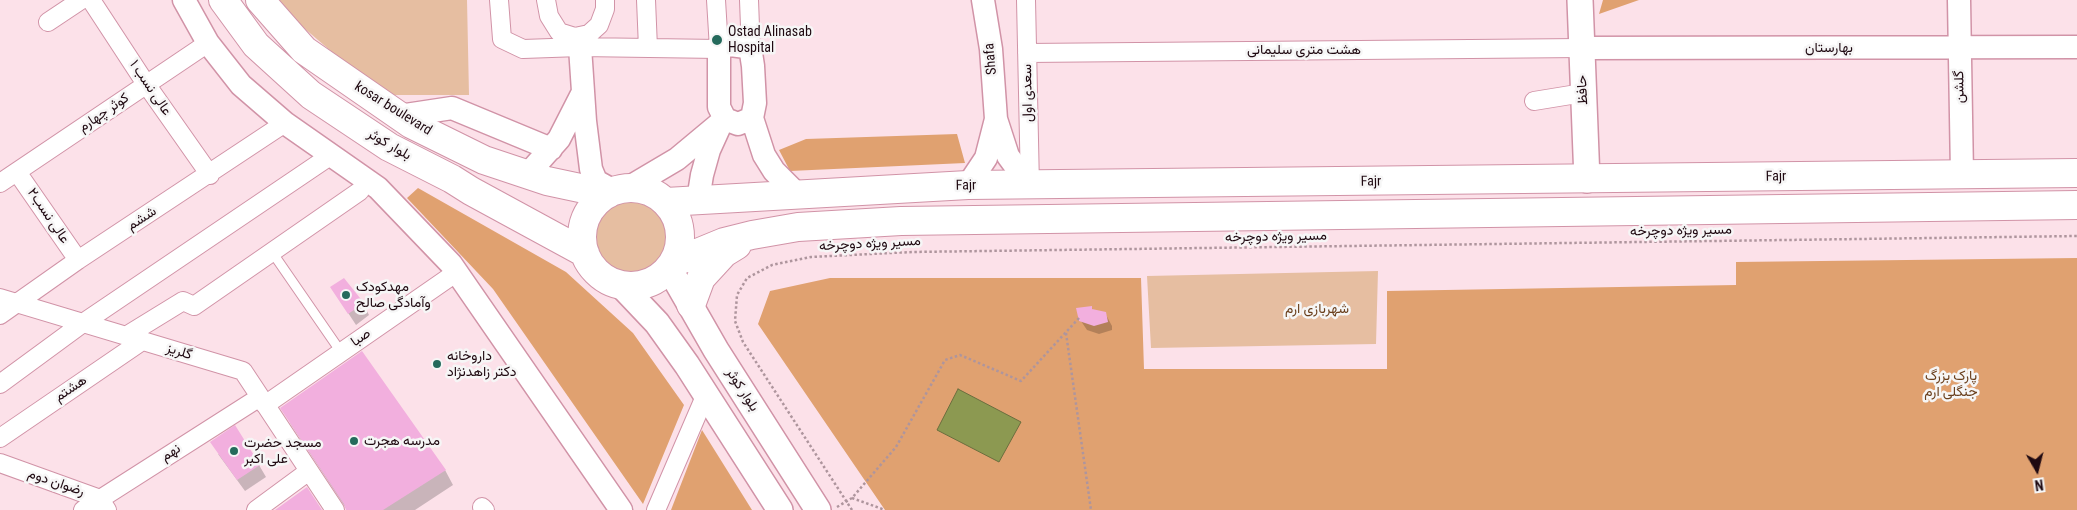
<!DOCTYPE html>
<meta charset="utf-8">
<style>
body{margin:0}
#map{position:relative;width:2077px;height:510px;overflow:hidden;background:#fce1e9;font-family:"Roboto Condensed",sans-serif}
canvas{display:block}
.north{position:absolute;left:2012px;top:445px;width:50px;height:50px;-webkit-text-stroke:4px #f6f6f6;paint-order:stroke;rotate:172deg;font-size:14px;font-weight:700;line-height:20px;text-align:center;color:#1f0911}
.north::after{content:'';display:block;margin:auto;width:18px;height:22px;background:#1f0911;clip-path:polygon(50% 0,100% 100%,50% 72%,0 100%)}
</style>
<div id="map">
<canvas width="2077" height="510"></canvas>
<div class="north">N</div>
</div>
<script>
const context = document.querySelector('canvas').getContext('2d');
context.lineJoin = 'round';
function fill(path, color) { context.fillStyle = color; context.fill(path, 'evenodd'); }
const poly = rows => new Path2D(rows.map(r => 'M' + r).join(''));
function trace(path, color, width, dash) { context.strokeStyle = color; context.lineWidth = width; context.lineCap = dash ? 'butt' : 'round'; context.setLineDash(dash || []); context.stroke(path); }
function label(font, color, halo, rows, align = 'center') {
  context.font = font + ' "Roboto Condensed",Vazirmatn,sans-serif'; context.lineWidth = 5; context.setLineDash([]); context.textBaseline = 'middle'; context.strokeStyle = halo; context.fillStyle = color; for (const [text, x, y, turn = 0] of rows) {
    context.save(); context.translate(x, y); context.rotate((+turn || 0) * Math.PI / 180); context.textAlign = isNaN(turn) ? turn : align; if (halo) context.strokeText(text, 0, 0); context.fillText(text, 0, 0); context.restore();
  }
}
fill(poly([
 [278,0,467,0,469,95,391,95,339,58,297,22],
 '590 237a40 40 0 1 1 80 0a40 40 0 1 1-80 0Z',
 [1378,271,1376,344,1151,348,1147,276]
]), '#e6bea1');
fill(poly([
 [1603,0,1639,0,1599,14],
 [957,134,965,163,790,171,779,150,806,139],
 [418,188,566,272,633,333,684,405,643,504,493,289,407,198],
 [2077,258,2077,510,885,510,758,324,770,291,830,278,1141,278,1144,369,1387,369,1387,291,1736,285,1736,262],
 [702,430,752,510,671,510]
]), '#e0a170');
const water = poly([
 [958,389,1021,422,999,462,937,430,958,389]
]);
fill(water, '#8c9951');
trace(water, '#6b6e3e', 1);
fill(poly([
 [339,299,363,303,369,315,356,325],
 [1091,307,1093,310,1105,313,1112,326,1112,330,1099,334,1087,330,1079,318],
 [290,423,445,470,453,485,415,510,347,510],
 [218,454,259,465,266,477,245,491]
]), '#0003');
fill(poly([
 [344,278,364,303,348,314,330,287],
 [1092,306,1092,309,1106,312,1108,322,1094,326,1079,321,1076,308],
 [362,351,446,470,383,510,346,510,344,504,280,408],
 [235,425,260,465,237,480,210,442],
 [307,487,322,510,275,510]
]), '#f2afde');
const service = poly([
 [272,252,341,352]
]);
const minor = poly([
 [91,0,146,84,210,175],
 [499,0,502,39,523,49,580,47,719,49,716,0],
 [546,0,549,16,559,32,575,37,589,34,599,25,605,9,605,0],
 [646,0,648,48],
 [749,0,751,53],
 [1026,0,1030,186],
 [48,22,81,0],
 [1027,53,1581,48],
 [1534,101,1583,93],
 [17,172,78,260],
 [0,183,208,43],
 [0,298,243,371,335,510],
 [0,315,78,260,285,123],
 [126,336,183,301,194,306,360,191],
 [0,384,83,323,330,156],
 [265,405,457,272],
 [0,438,142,341],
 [0,463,100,499,107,510],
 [482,507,485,510],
 [83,510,260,397],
 [256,510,309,471],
 [656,510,706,394]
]);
const tertiary = poly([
 [184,0,208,43,241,85,285,123,378,188,451,264,621,510],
 [983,0,991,49,996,119],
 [1959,0,1962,174],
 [730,45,746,47,751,53,753,66,755,103,752,118,738,124,725,119,719,107,719,49,730,45],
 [580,47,585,121,591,169,596,181,614,191],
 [1581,48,2077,47],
 [399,116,452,108,551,149],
 [752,118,764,155,774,171,797,194],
 [527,175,559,139,582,94],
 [968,185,986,158,996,119,1008,156,1030,186],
 [628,188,677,159,725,119],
 [698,200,702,175,709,150,719,128]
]);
const secondary = poly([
 [1580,0,1587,180],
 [669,268,716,350,818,510],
 [621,285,657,323,687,365,780,510]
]);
const primary = poly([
 [223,0,256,45,311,95,389,147,452,179,471,191,585,253],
 [260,0,304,50,411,124,484,160,547,181,608,194],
 '582 237a49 49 0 1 1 98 0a49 49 0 1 1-98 0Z',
 [666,202,968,185,2077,173],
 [673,263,724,242,752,235,798,227,901,221,2077,205],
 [691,305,701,278,724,253,737,245]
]);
trace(service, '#d193a7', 11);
trace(minor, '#d193a7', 20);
trace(tertiary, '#d193a7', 25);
trace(secondary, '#d193a7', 28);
trace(primary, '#d193a7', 30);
trace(poly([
 [1066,333,1091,510],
 [852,498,885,510],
 [837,507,852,498,896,447,945,360,960,355,1021,381,1079,318],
 [852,510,743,342,735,321,737,295,747,278,772,265,811,257,912,252,2077,236]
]), '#ae959d', 2.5, [2.5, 2.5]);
trace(service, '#fff', 9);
trace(minor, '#fff', 18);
trace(tertiary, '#fff', 22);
trace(secondary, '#fff', 25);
trace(primary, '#fff', 28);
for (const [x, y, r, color] of [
 [717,40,6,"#256a5c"],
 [346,295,5,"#256a5c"],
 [437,364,5,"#256a5c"],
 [354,441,5,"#256a5c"],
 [234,451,5,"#256a5c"]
]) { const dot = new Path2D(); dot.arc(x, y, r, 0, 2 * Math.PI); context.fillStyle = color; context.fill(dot); trace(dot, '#f6f6f6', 2); }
label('14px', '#1f0911', '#f6f6f6', [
 ["Ostad Alinasab",728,32],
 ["Hospital",728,48],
 ["مهدکودک",356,287],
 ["وآمادگی صالح",356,303],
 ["داروخانه",447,356],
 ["دکتر زاهدنژاد",447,372],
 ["مدرسه هجرت",364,441],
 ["مسجد حضرت",244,443],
 ["علی اکبر",244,459]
], 'left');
label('14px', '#1f0911', '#f6f6f6', [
 ["بهارستان",1829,48],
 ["هشت متری سلیمانی",1304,50],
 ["Shafa",991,59,-95],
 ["گلشن",1960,87,-91],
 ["عالی نسب ۱",150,88,56],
 ["حافظ",1583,90,-93],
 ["سعدی اول",1028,93,-91],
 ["kosar boulevard",393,109,32],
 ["کوثر چهارم",104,113,-34],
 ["بلوار کوثر",389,145,30],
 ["Fajr",1776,177,-1],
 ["Fajr",1371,182,-1],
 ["Fajr",966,186,-1],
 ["عالی نسب۲",48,216,56],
 ["ششم",142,219,-33],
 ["مسیر ویژه دوچرخه",1681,231,-1],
 ["مسیر ویژه دوچرخه",1276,237,-1],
 ["مسیر ویژه دوچرخه",870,244,-3],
 ["صبا",361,338,-35],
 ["گلریز",179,352,17],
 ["هشتم",71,389,-34],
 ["بلوار کوثر",742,390,57],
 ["نهم",171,453,-32],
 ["رضوان دوم",56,483,19]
]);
label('14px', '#6a3f1c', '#f6f6f6', [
 ["شهربازی ارم",1317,309],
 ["پارک بزرگ",1951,376],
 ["جنگلی ارم",1951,392]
]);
</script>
